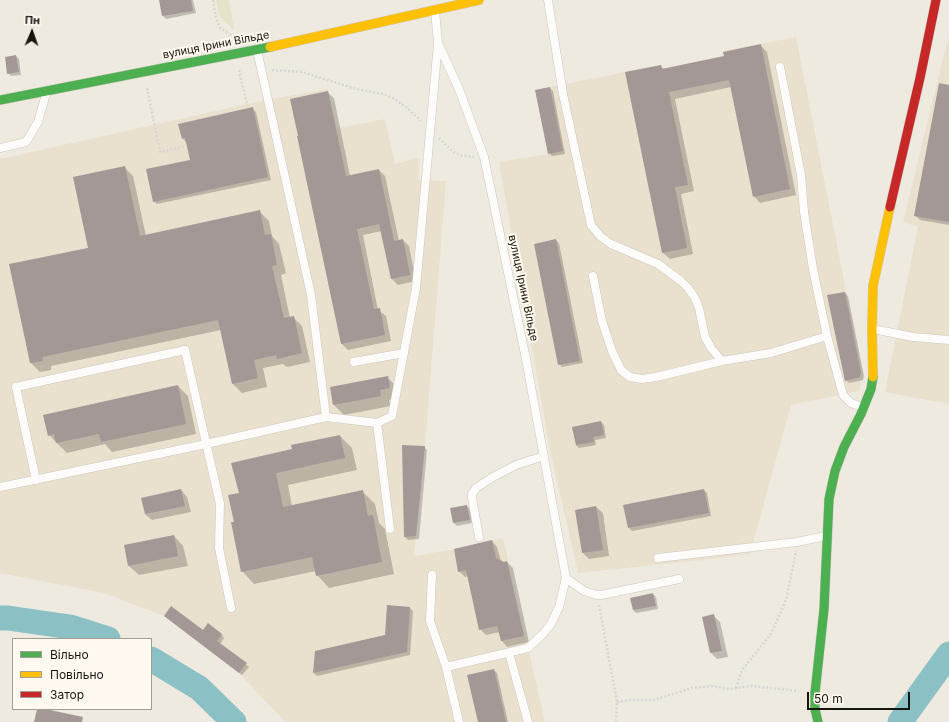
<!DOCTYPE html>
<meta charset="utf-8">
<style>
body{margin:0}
#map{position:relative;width:949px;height:722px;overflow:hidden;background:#efeae0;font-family:Inter,sans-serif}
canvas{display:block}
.legend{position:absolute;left:12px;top:638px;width:140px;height:72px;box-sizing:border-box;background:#fff9ef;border:1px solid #a29d95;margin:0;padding:5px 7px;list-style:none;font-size:12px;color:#17140e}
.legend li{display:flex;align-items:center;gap:8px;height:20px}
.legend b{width:20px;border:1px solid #a29d95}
.north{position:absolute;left:12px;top:12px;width:40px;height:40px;-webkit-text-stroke:3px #fff9ef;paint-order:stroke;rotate:2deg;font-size:11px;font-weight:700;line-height:16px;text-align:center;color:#17140e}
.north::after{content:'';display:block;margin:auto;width:14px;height:18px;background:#17140e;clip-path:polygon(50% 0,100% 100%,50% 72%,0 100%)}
.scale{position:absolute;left:807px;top:692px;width:103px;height:18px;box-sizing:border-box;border:2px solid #17140e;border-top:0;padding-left:5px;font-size:12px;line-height:14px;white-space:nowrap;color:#17140e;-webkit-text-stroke:3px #fff9ef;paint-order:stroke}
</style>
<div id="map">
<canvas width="949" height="722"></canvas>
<ul class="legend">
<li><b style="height:5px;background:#4caf50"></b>Вільно</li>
<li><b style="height:5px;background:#ffc107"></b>Повільно</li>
<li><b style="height:5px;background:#c62828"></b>Затор</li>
</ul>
<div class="north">Пн</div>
<div class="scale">50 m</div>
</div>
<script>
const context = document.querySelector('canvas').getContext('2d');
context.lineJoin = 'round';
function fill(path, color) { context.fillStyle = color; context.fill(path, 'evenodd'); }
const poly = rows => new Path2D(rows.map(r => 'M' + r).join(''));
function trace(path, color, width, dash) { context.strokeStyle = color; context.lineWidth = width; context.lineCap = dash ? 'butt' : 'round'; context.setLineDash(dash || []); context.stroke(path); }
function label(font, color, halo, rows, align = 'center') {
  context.font = font + ' Inter,sans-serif'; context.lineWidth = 4; context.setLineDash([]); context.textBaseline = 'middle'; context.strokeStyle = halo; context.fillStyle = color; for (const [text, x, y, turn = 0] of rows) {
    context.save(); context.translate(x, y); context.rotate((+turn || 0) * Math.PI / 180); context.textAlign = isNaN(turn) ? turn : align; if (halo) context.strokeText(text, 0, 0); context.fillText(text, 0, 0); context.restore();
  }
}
fill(poly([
 [949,34,949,404,885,392,918,227,903,222],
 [796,37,863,377,859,391,791,405,750,554,703,560,578,573,550,450,499,162,548,154,535,90,661,65,662,69,724,56,723,51],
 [328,89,337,128,385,119,395,164,419,158,418,180,446,181,425,446,414,556,454,549,503,538,545,722,285,722,239,673,164,616,104,593,0,573,0,159,265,100]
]), '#eae0ce');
fill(poly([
 [216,0,229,0,234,30,219,16]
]), '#e5e4c9');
fill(poly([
 [160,0,193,0,196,13,166,19,163,16],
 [760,45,767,52,796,195,760,203,754,196,731,87,675,99,694,191,681,194,693,254,670,259,663,253,661,66,664,69,725,57],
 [16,56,19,59,21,75,11,76,8,73],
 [949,86,949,225,920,220,915,215],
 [550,88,553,91,565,154,552,156,549,153],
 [327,92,334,98,350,176,379,170,385,176,399,241,403,240,409,246,416,281,398,285,392,279,382,231,363,235,378,310,386,316,391,341,348,350,342,344,298,137],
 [253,109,256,112,271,180,157,204,154,201,191,161,187,141,186,142,183,139],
 [124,167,133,176,146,236,260,212,269,221,272,236,279,244,286,273,281,275,290,318,293,317,302,326,310,362,287,367,283,364,263,368,267,387,242,393,233,384,221,330,51,366,51,370,40,372,31,363,10,265,89,248],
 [556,240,559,243,583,363,562,367,559,364],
 [845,293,848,296,864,376,863,380,849,383,846,380],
 [387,377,397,387,399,398,389,400,391,406,344,415,334,405],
 [178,386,188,396,196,434,112,452,105,444,67,453,49,435],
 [601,422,604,425,606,438,595,440,596,445,579,448,576,445,573,428],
 [340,436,352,448,357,470,288,485,292,506,363,492,375,504,379,523,385,529,394,574,329,588,317,575,316,571,254,584,242,571,235,523,240,493,293,450],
 [424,447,427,450,419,539,408,540,405,537],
 [181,490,187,497,191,512,152,520,145,514],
 [704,490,707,493,711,516,632,531,629,528],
 [467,506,470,509,472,523,457,526,454,523,452,509],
 [596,507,603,513,609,556,589,559,583,553],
 [174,536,183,546,188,566,139,575,129,566],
 [492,541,497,547,501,561,504,563,507,562,513,568,529,642,507,647,502,641,500,632,486,635,480,629,469,576,465,577,459,571],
 [653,594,656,597,658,609,636,613,633,610],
 [388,606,410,608,413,611,410,655,317,676,314,673,316,652,386,635],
 [713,615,720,622,728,657,717,659,711,653,703,618],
 [165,616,203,631,222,635,224,638,220,644,249,667,242,675],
 [494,670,497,673,508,722,479,722]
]), '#0003');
trace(poly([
 [0,618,8,618,70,627,108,639],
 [151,659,199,688,234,722],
 [900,722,949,654]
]), '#8bc0c5', 25);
fill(poly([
 [159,0,191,0,193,11,162,16],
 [761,44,790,189,753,197,729,80,669,92,688,185,675,187,687,248,662,253,625,72,661,65,662,69,724,56,723,52],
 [16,55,19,72,7,74,5,57],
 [939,83,949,85,949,222,914,216],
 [550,87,563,151,548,154,535,90],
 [328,91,346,176,379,169,394,241,403,239,410,275,391,279,379,224,357,229,374,309,380,308,385,335,341,344,297,136,298,136,290,99],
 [253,107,268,177,153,202,146,169,190,160,185,138,182,139,178,124],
 [125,166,140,236,260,210,265,235,271,234,277,265,272,266,284,318,294,316,302,353,277,359,276,355,254,360,258,378,232,384,218,320,42,357,43,361,30,363,9,264,88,248,73,177],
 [556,239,580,361,558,365,534,244],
 [845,292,861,372,860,377,845,381,827,295],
 [388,376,390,388,380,390,381,396,333,405,330,387],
 [178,385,186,424,101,442,99,434,56,443,54,434,48,436,43,415],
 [601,421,604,435,593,437,594,442,576,445,572,427],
 [340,435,345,458,276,473,283,507,363,490,368,516,373,515,382,562,316,576,312,557,241,572,231,522,234,522,228,495,239,493,231,463,292,449,291,445],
 [402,445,425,446,416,536,404,537],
 [181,489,185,506,145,514,141,498],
 [704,489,709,513,628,528,623,505],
 [467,505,470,520,453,523,450,508],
 [596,506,603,550,582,553,575,510],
 [174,535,178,556,128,566,124,545],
 [492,540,496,558,504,562,507,561,524,636,501,641,497,626,479,630,466,570,458,572,454,549],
 [653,593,656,606,633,610,630,598],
 [387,605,410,607,407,652,313,673,315,651,385,635],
 [171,606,203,630,208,623,222,634,217,641,247,663,239,673,164,616],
 [714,614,722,651,710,653,702,617],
 [494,669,506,722,478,722,467,675],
 [37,709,50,709,50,710,83,717,82,722,34,722]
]), '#a49897');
const lane = poly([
 [548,0,563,94,591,225,601,237,611,244,658,264,681,281,688,288,695,298,699,308,705,337,711,348,722,361],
 [435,10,438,43,459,89,484,157,526,359,566,578,559,607,551,624,543,634,528,648,446,667],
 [257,50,311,295,326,417,377,423,392,416,416,288,438,43],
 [780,67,801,175,804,212,813,269,827,336,843,395,851,403,862,407],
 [0,148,26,142,38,122,46,94],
 [593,276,602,321,612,351,621,370,630,377,642,379,656,377,722,361,771,353,827,336],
 [873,329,913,337,949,340],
 [354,362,404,353],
 [377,423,390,529],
 [36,480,16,387,185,350,220,504,219,548,231,608],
 [0,487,206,444,326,417],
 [479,537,472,498,472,494,476,488,493,477,516,465,544,456],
 [658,558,797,542,826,536],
 [432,575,430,621,446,667,459,722],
 [566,578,584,591,597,595,601,595,679,579],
 [509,653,528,722]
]);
const fast = poly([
 [0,100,270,47],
 [818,722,815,709,815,693,824,609,829,499,835,471,844,447,861,414,871,389,873,377]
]);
const slow = poly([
 [270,47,479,0],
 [873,377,872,329,873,286,890,207]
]);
const jam = poly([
 [890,207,920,78,936,0]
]);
trace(lane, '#ccc7bf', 9);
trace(fast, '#ccc7bf', 10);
trace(slow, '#ccc7bf', 10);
trace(jam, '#ccc7bf', 10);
trace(poly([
 [213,0,216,18,220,28,234,37],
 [239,70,247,104],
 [272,70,302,72,356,89,383,94,393,98,406,107,421,121],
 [147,88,160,152,184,147],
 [439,138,452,151,459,155,474,157],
 [599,605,617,702,616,722],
 [736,688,742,670,771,634,786,600,796,551],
 [617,702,631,700,654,700,692,688,713,686,729,689,751,686,799,691]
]), '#d7d6d3', 2.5, [2, 2]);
trace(lane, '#fdfcfa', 8);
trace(fast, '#4caf50', 9);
trace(slow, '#ffc107', 9);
trace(jam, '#c62828', 9);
label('11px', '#17140e', '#fff9ef', [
 ["вулиця Ірини Вільде",216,45,-11],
 ["вулиця Ірини Вільде",523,288,78]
]);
</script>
